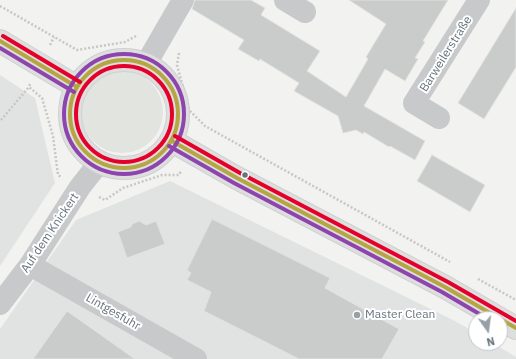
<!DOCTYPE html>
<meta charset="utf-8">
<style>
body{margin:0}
#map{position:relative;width:516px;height:359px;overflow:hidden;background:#f2f2f1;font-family:"IBM Plex Sans",sans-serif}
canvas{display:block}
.north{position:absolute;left:468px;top:311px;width:40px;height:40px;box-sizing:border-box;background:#fff;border:1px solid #c1c7cb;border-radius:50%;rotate:166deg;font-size:11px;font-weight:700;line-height:16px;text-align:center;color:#65747e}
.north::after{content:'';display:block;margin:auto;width:14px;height:18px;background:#96a0a6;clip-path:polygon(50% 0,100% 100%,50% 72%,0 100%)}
</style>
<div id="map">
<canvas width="516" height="359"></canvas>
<div class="north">N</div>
</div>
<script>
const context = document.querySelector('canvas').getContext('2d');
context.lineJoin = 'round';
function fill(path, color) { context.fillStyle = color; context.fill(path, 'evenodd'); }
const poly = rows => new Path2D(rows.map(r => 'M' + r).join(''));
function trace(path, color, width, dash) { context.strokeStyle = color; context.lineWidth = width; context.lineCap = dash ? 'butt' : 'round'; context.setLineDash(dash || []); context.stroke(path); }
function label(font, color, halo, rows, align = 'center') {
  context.font = font + ' "IBM Plex Sans",sans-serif'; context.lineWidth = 4; context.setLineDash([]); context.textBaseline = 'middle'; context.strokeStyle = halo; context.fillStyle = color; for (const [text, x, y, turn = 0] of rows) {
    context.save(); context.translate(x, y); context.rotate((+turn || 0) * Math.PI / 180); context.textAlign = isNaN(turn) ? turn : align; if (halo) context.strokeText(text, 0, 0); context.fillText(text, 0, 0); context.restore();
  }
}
fill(poly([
 [0,75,35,98,55,183,0,266],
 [170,181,455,321,476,333,476,343,493,343,516,357,516,359,0,359,0,329,76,220]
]), '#e1e2e2');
fill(poly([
 '81 112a41 41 0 1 1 82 0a41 41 0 1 1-82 0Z'
]), '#e2e5df');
const building = poly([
 [195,0,251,0,265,8,261,15,320,51,307,71,346,97,368,59,366,57,386,24,349,0,448,0,423,41,425,42,415,58,418,59,405,81,385,69,364,106,425,141,415,160,390,146,389,147,364,132,363,134,356,130,343,133,338,116,294,91,299,83,260,59,259,61,238,49,244,40,192,9,195,0],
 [516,8,516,67,484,119,458,103,516,8],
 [432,155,485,185,470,212,417,181,432,155],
 [212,219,330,278,325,288,399,329,382,359,299,359,204,311,211,292,187,280,191,273,187,270,212,219],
 [139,221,146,225,156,221,165,244,127,258,118,232,131,227,132,224,139,221],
 [67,311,135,359,33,359,67,311]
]);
fill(building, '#cacbcb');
trace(building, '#e1e1e0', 1);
const major = poly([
 [0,41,77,87],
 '70 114a54 54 0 1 1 108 0a54 54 0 1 1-108 0Z',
 [172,141,237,178,445,287,516,328]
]);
trace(major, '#cfd0d0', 24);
trace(poly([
 [0,6,77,50,125,42,136,36],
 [50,45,54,37],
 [179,53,177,65,189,110,205,126,450,262],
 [30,84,29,87,42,98,53,136,58,175,61,177],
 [1,120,29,87],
 [99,197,105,200,123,188,162,175,179,175,181,171],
 [478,279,516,300]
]), '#c6c7c6', 2.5, [2, 2]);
trace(poly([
 [285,0,305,12],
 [146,64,183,0],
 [439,118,414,103,479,0],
 [30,265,196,359],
 [0,304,30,265,80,187,99,163]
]), '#c8c9ca', 22);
trace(major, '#dedede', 22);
trace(poly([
 [0,41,77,87],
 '70 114a54 54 0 1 1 108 0a54 54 0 1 1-108 0Z',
 [172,141,237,178,445,287,516,328]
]), '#b5a644', 4);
trace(poly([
 [0,48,74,92],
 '64 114a60 60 0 1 1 120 0a60 60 0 1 1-120 0Z',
 [169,146,234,183,442,292,488,319]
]), '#8e44ad', 4);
trace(poly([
 [3,36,80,82],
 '76 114a48 48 0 1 1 96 0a48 48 0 1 1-96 0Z',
 [175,136,240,173,448,282,516,321]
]), '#e4002b', 4);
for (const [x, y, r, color] of [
 [245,175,3.5,"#65747e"],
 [357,315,4,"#96a0a6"]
]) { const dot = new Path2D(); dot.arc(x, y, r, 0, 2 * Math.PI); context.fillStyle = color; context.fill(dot); trace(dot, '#fff', 1.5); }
label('12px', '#65747e', '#fff', [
 ["Barweilerstraße",446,54,-58],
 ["Auf dem Knickert",50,233,-56],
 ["Lintgesfuhr",113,312,30]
]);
label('12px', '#65747e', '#fff', [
 ["Master Clean",365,315]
], 'left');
</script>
